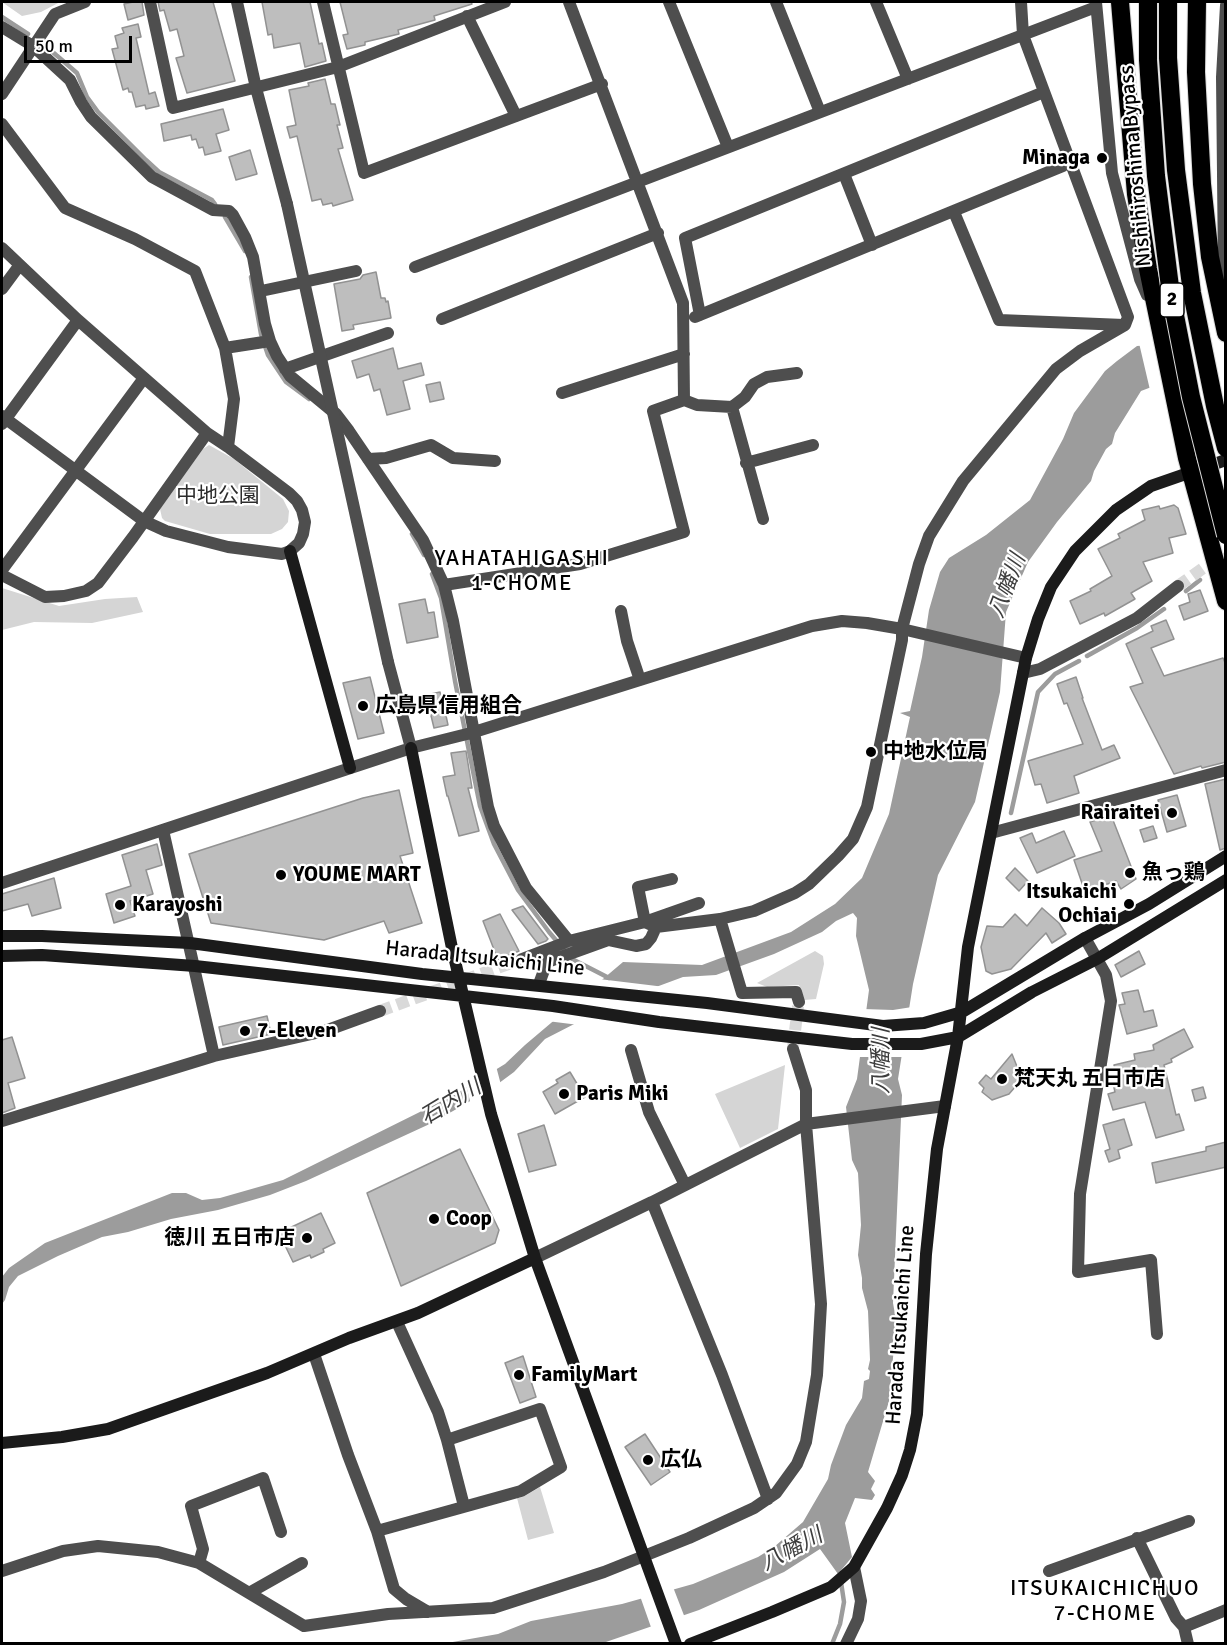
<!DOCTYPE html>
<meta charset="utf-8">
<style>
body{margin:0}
#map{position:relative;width:1227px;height:1645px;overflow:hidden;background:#fff;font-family:Signika,sans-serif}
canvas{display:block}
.frame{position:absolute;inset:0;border:3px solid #000;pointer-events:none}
.scale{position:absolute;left:24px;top:36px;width:108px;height:27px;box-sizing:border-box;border:3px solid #000;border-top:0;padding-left:8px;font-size:18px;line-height:21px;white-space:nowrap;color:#000;-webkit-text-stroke:4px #fff;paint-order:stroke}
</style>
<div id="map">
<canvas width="1227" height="1645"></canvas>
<div class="frame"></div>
<div class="scale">50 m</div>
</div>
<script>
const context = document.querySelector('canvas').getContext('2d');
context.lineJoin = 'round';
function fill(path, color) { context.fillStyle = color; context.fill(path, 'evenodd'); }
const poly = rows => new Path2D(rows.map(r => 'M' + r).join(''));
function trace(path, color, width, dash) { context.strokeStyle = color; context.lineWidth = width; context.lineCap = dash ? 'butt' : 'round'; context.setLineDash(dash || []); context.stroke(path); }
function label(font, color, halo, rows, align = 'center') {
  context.font = font + ' Signika,"Noto Sans JP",sans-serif'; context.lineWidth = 4.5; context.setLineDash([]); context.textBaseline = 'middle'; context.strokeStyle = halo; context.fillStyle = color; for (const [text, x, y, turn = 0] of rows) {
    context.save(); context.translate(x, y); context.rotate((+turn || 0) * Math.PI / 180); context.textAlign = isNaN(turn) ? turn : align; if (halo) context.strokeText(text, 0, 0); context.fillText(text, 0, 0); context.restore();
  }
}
fill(poly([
 [2,2,60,2,41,12,22,16],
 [209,445,234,459,283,499,289,511,288,522,282,529,271,534,210,534,165,521,162,518,160,509,203,449],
 [2,588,59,606,105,599,137,597,143,612,92,623,34,622,2,630],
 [815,951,823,956,824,964,816,999,804,1000,799,985,767,987,757,983],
 [785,1065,778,1129,740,1148,715,1094],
 [540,1487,554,1533,528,1540,517,1498,523,1497]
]), '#d5d5d5');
fill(poly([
 [1225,339,1162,383,1141,391,1115,433,1112,444,1106,449,1094,471,1091,481,1057,522,1028,562,1006,612,1000,692,975,802,938,875,913,984,898,1079,902,1095,893,1303,896,1320,893,1338,894,1347,889,1401,868,1472,875,1481,871,1489,875,1495,872,1500,855,1498,845,1523,852,1557,838,1574,820,1549,784,1572,699,1610,603,1643,447,1643,498,1634,531,1621,622,1604,693,1584,758,1557,774,1547,803,1522,828,1479,831,1465,846,1425,862,1398,864,1381,869,1379,870,1371,868,1369,870,1360,868,1311,862,1288,862,1278,858,1255,861,1225,858,1173,852,1160,846,1107,857,1079,869,990,856,936,857,918,853,913,836,921,822,932,774,954,716,975,683,977,621,1000,545,1039,514,1072,491,1089,434,1122,306,1181,270,1195,218,1210,171,1219,128,1232,102,1237,58,1256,18,1276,9,1287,5,1300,2,1304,2,1277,9,1268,45,1243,172,1193,186,1193,202,1200,220,1198,283,1180,454,1095,505,1064,525,1045,623,962,702,965,791,932,835,904,862,878,889,814,910,717,900,713,910,711,922,657,929,610,940,572,949,558,986,535,1030,500,1063,439,1074,413,1105,371,1117,361,1137,346]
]), '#9c9c9c');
fill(poly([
 [1226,336,1226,381,1163,386,1150,390,1139,343],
 [599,979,665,987,622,1003,579,1025,547,1021],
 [912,1007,904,1057,857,1057,863,1009,893,1010],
 [496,1066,501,1085,471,1105,466,1085],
 [673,1587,685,1618,652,1630,640,1596]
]), '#fff');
trace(poly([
 [2,17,28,34],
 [48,48,77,73,87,97,98,112,146,160,159,172,212,200,215,204],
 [225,217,245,251],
 [251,277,261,334,268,355,286,382,309,399],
 [412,534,424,555],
 [432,574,441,598,455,681,480,806,494,844,518,890,549,932,572,959,609,978],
 [1186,591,1200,580],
 [1087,656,1137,628,1164,609],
 [1011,813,1038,692,1055,674,1079,661],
 [832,1644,840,1624,844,1602,841,1582]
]), '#9c9c9c', 4.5);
const building = poly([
 [133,2,142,2,144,15,128,20,124,4,133,2],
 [158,2,213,2,235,81,187,93,176,58,184,56,177,29,170,31,164,10,160,11,158,2],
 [262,2,310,2,319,44,322,43,326,61,305,67,300,43,274,48,272,34,268,35,262,2],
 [340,2,471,2,472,4,434,16,435,20,398,30,399,34,365,42,365,45,347,49,343,35,348,34,340,2],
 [138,24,141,37,136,38,149,94,155,92,159,106,146,109,145,105,136,107,132,92,129,92,128,88,123,90,112,49,118,48,115,36,124,33,122,28,138,24],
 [325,79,331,104,335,104,340,125,337,125,343,148,338,149,353,200,333,206,332,203,323,205,321,199,312,201,297,136,290,138,287,127,296,125,289,90,309,86,308,83,325,79],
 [223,109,229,130,216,134,221,151,205,155,203,147,199,148,196,139,192,140,191,135,164,141,161,124,223,109],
 [250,150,257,174,236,180,229,157,250,150],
 [376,272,381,298,385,298,386,302,388,301,391,318,353,325,354,329,342,331,334,284,360,279,363,275,376,272],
 [393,348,398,369,421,363,424,375,403,381,410,409,387,415,380,389,374,391,369,374,357,378,352,361,393,348],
 [440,382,444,399,430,402,426,385,440,382],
 [1174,505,1178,508,1186,534,1169,538,1173,553,1143,562,1152,581,1131,593,1135,599,1105,616,1104,613,1080,624,1070,601,1091,591,1090,589,1112,576,1098,549,1120,538,1118,534,1145,520,1142,510,1159,506,1160,509,1174,505],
 [1200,590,1208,611,1184,620,1179,606,1190,602,1188,594,1200,590],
 [425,599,428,613,434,612,438,637,407,643,399,604,425,599],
 [1166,620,1174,639,1151,648,1164,676,1223,658,1226,665,1226,762,1202,768,1201,766,1174,774,1130,687,1143,683,1126,644,1153,631,1151,626,1166,620],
 [370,677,384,733,358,739,343,683,370,677],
 [1076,677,1083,698,1082,698,1102,750,1114,745,1120,758,1074,776,1079,793,1047,803,1041,784,1035,785,1028,761,1083,744,1067,703,1064,704,1057,684,1076,677],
 [440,692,441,696,448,694,452,710,445,711,448,725,434,728,426,695,440,692],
 [466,751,472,788,468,788,479,831,459,836,448,796,447,796,443,777,455,775,451,753,466,751],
 [1226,779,1226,848,1220,850,1205,784,1226,779],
 [399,790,413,853,400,856,422,923,389,933,384,921,324,940,211,923,189,854,363,798,399,790],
 [1177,795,1186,826,1167,832,1158,800,1177,795],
 [1111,815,1136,879,1121,889,1116,881,1085,892,1074,860,1102,851,1090,822,1111,815],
 [1153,826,1157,838,1144,842,1140,830,1153,826],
 [1064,831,1075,856,1037,873,1020,838,1032,833,1036,843,1064,831],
 [157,844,162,865,146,870,153,894,130,901,135,916,114,923,106,894,131,886,122,855,157,844],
 [1015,868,1028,881,1019,891,1006,878,1015,868],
 [54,878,61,908,32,916,28,904,2,911,2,894,54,878],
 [523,906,548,939,546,941,538,944,512,910,523,906],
 [1042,908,1059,923,1066,934,1052,943,1046,933,1011,969,992,974,986,971,981,947,987,926,1003,927,1015,914,1027,926,1042,908],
 [500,914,519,951,498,960,483,921,500,914],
 [1139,951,1145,964,1121,977,1115,965,1139,951],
 [1138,990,1144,1012,1153,1010,1157,1026,1127,1034,1119,1005,1125,1004,1122,993,1138,990],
 [267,1016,271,1034,223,1045,219,1027,267,1016],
 [1184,1029,1193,1047,1171,1059,1172,1062,1164,1065,1176,1115,1179,1114,1184,1130,1156,1138,1145,1102,1113,1110,1108,1094,1115,1092,1110,1071,1115,1069,1114,1065,1135,1060,1134,1054,1154,1050,1153,1045,1184,1029],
 [12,1037,25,1078,8,1083,15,1108,2,1113,2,1040,12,1037],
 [1012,1054,1022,1079,1009,1094,992,1100,982,1092,984,1088,979,1083,986,1075,991,1079,1012,1054],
 [570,1072,585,1097,555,1114,543,1092,558,1083,556,1080,570,1072],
 [1203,1087,1206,1098,1195,1101,1192,1090,1203,1087],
 [1124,1119,1132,1145,1118,1150,1120,1158,1109,1162,1105,1151,1110,1149,1103,1125,1124,1119],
 [544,1125,556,1165,529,1172,518,1134,544,1125],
 [1226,1142,1226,1167,1156,1183,1152,1163,1206,1151,1206,1147,1226,1142],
 [460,1149,499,1230,495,1243,401,1286,367,1193,460,1149],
 [321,1213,335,1243,323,1249,324,1252,311,1258,310,1255,293,1262,279,1233,321,1213],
 [523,1356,536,1397,520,1403,505,1363,523,1356],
 [645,1434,670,1472,651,1485,625,1447,645,1434]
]);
fill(building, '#bebebe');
trace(building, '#929292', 1.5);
trace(poly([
 [1178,586,1206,566,1226,558],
 [380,1011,522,959],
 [793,1048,798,1006]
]), '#d9d9d9', 12, [12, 6]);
const highway = poly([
 [1120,2,1136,194,1148,269,1187,458,1226,601],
 [1168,2,1168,58,1176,170,1192,293,1215,406,1226,448],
 [1197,2,1196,72,1202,184,1210,257,1226,333],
 [1148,60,1148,2]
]);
trace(highway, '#dbdbdb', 20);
trace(poly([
 [150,2,173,108,338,67,505,2],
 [237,2,256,88,287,204],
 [323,2,364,173,602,84],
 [569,2,683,303,684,400],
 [669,2,728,147],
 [776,2,820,112],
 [876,2,908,79],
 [1096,2,1112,173,1140,279,1147,295],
 [467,16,516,116],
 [2,27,33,46,70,80,81,102,91,117,152,177,213,210,229,211,233,215,245,237,253,257,265,324,270,341,277,356,290,376,336,414,349,431,423,540,444,585,453,621,488,807,494,826,526,888,569,941],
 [2,94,55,14,85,2],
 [2,124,65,208,135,239,195,271,225,348,234,399,228,447],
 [844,174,872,245],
 [954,212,999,320,1124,325],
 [2,248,78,320,207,433,228,447,289,493,297,501,302,510,305,522,303,534,299,543,290,551,282,554,228,547,166,531,144,521,2,416],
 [415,267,1096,7],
 [2,289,19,266],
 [261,291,356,271],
 [1221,292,1224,271,1222,77,1226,5],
 [700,315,685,238,1044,92],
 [695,317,1063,166],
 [442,319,658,233],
 [225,348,270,341],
 [285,369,388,333],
 [562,393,684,354],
 [732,407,745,397,754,384,767,377,797,373],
 [2,424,78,320],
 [368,459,386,458,431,445,453,458,495,461],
 [746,463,813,445],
 [2,570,144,378],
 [2,575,45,597,64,596,86,591,98,583,133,537,207,433],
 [444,585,580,564,684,532,653,411,684,400,697,405,732,407,763,519],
 [621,611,627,641,640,680],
 [388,662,411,748],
 [1023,673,1040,669,1137,618,1178,586],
 [163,830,214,1056],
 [991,833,1226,770],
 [672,879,638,887,645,922,699,903],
 [2,883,411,748,471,733,812,626,842,621,867,623,902,629,1026,658],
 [720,919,742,993,796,992,799,1002],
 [1085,938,1106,975,1111,1001,1080,1194,1078,1272,1151,1260,1157,1334],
 [522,959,569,941,645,922,656,927,720,919,754,911,795,893,809,884,838,856,853,839,867,807,902,640,902,629,919,564,929,536,963,481,1056,369,1080,351,1125,325,1128,317,1023,35,1021,2],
 [539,984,547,962,608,940,636,946,646,944,651,938,656,927],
 [631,1050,649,1112,685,1185],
 [2,1121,214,1056,325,1031,380,1011],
 [652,1202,722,1375,768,1499],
 [535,1258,652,1202,806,1124,945,1106],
 [397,1322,438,1412,447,1440,464,1506],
 [314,1354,348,1455,377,1531,394,1589,406,1599,428,1612],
 [377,1531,521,1491,561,1467,540,1409,447,1440],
 [1137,1538,1176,1618,1184,1627,1188,1644],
 [199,1563,203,1549,191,1506,263,1478,281,1532],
 [2,1571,63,1551,98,1546,158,1552,199,1563,304,1626,388,1614,493,1608,604,1572,689,1538,754,1508,776,1493,797,1464,806,1442,817,1375,821,1304,806,1124,806,1090,793,1049],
 [1049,1571,1189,1521],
 [249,1593,302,1563],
 [1184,1627,1226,1610],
 [846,1644,858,1619,861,1601,854,1567]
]), '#4e4e4e', 12);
trace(poly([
 [290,551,350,768],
 [411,748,452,948,491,1114,535,1258,676,1644],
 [2,936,42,936,190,943,422,974,707,1003,883,1026,924,1023,962,1012,1085,938,1149,904,1226,856],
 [2,956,42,955,195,966,553,1006,659,1022,852,1044,921,1044,958,1037,1032,992,1097,959,1226,880],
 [2,1443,62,1437,108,1429,267,1373,349,1338,418,1313,535,1258],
 [690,1644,772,1612,831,1587,854,1567,887,1508,902,1475,910,1450,917,1414,926,1254,937,1149,958,1037,968,947,1026,658,1038,619,1051,587,1075,551,1116,510,1151,486,1226,460]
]), '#1b1b1b', 12);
trace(highway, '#000', 18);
const highwayBridge = poly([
 [1148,60,1156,176,1171,295,1191,397,1226,535]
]);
trace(highwayBridge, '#dbdbdb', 20, []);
trace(poly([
 [287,204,388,662]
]), '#4e4e4e', 12);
trace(highwayBridge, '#000', 18);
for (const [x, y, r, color] of [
 [1102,158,6,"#000"],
 [363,706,6,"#000"],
 [871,752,6,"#000"],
 [1172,813,6,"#000"],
 [1130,873,6,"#000"],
 [281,875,6,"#000"],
 [1129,904,6,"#000"],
 [120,905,6,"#000"],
 [245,1031,6,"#000"],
 [1002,1079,6,"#000"],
 [564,1094,6,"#000"],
 [434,1219,6,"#000"],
 [307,1238,6,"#000"],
 [519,1375,6,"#000"],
 [648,1460,6,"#000"]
]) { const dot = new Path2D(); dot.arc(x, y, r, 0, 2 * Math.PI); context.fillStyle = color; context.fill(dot); trace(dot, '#fff', 2); }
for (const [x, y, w] of [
 [1172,300,24]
]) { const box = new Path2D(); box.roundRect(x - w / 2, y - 17, w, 34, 4.5); context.fillStyle = '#fff'; context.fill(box); trace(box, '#000', 1.5); }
label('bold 20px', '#000', null, [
 ["2",1172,300]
]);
label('bold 21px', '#000', '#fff', [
 ["Minaga",1090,158,"right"],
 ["広島県信用組合",375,706],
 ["中地水位局",883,752],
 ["Rairaitei",1160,813,"right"],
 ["魚っ鶏",1142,873],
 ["YOUME MART",293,875],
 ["Itsukaichi",1117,892,"right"],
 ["Ochiai",1117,916,"right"],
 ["Karayoshi",132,905],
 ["7-Eleven",257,1031],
 ["梵天丸 五日市店",1014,1079],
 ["Paris Miki",576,1094],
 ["Coop",446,1219],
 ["徳川 五日市店",295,1238,"right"],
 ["FamilyMart",531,1375],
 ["広仏",660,1460]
], 'left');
label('21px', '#000', '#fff', [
 ["Nishihiroshima Bypass",1136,166,-95],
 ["Harada Itsukaichi Line",485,959,6],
 ["Harada Itsukaichi Line",901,1325,-86]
]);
label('21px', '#2c2c2c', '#fff', [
 ["中地公園",218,496]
]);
context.letterSpacing = '1.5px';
label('22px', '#000', '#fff', [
 ["YAHATAHIGASHI",522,559],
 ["1-CHOME",522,584],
 ["ITSUKAICHICHUO",1105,1589],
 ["7-CHOME",1105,1614]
]);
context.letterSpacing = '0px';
label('italic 22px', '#3d3d3d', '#fff', [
 ["八幡川",1008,586,-69],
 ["八幡川",882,1061,-90],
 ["石内川",451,1103,-31],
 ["八幡川",792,1550,-28]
]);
</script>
